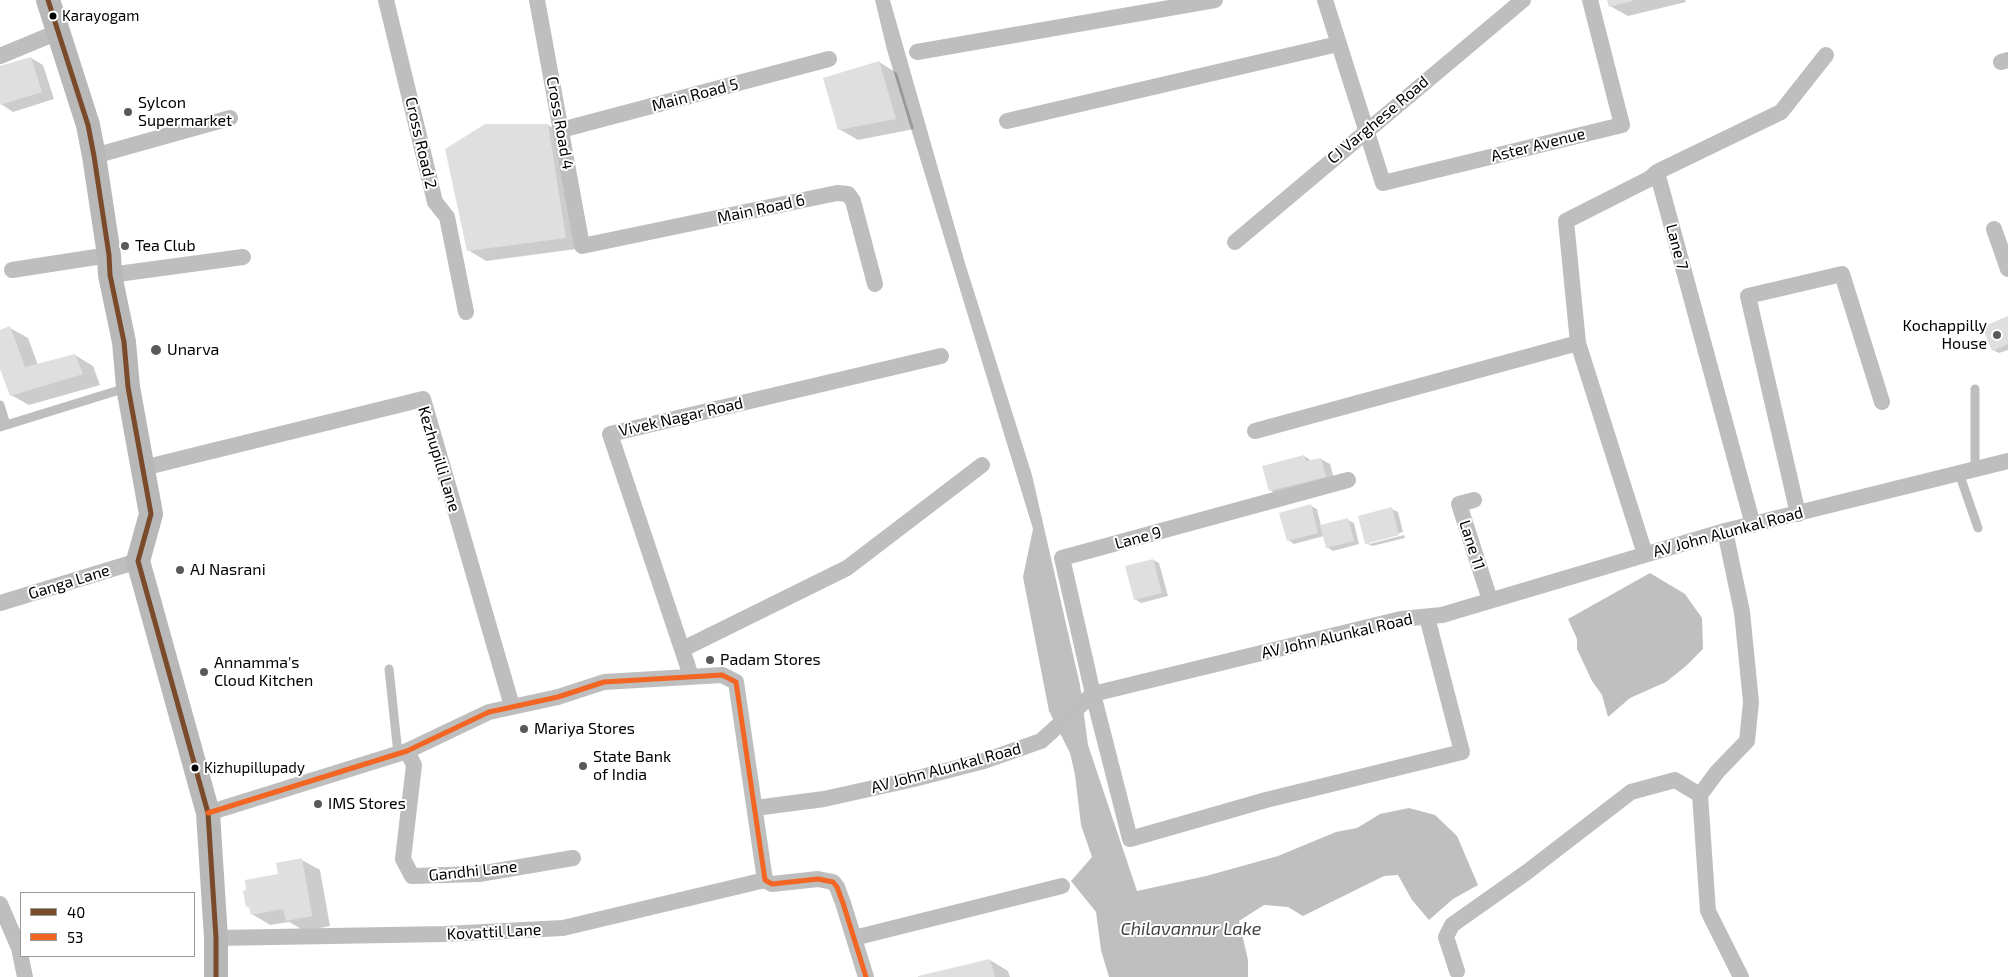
<!DOCTYPE html>
<style>
body{margin:0}
#map{position:relative;width:2008px;height:977px;overflow:hidden;background:#fff;font-family:"Exo 2",sans-serif}
canvas{display:block}
.legend{position:absolute;left:20px;top:892px;width:175px;height:65px;box-sizing:border-box;background:#fff;border:1px solid #999;margin:0;padding:6px 9px;list-style:none;font-size:15px;color:#000}
.legend li{display:flex;align-items:center;gap:10px;height:25px}
.legend b{width:25px;border:1px solid #999}
</style>
<div id="map">
<canvas width="2008" height="977"></canvas>
<ul class="legend">
<li><b style="height:6px;background:#7a4b2a"></b>40</li>
<li><b style="height:6px;background:#f26522"></b>53</li>
</ul>
</div>
<script>
const context = document.querySelector('canvas').getContext('2d');
context.lineJoin = 'round';
function fill(path, color) { context.fillStyle = color; context.fill(path, 'evenodd'); }
const poly = rows => new Path2D(rows.map(r => 'M' + r).join(''));
function trace(path, color, width, dash) { context.strokeStyle = color; context.lineWidth = width; context.lineCap = dash ? 'butt' : 'round'; context.setLineDash(dash || []); context.stroke(path); }
function label(font, color, halo, rows, align = 'center') {
  context.font = font + ' "Exo 2",sans-serif'; context.lineWidth = 4; context.setLineDash([]); context.textBaseline = 'middle'; context.strokeStyle = halo; context.fillStyle = color; for (const [text, x, y, turn = 0] of rows) {
    context.save(); context.translate(x, y); context.rotate((+turn || 0) * Math.PI / 180); context.textAlign = isNaN(turn) ? turn : align; if (halo) context.strokeText(text, 0, 0); context.fillText(text, 0, 0); context.restore();
  }
}
fill(poly([
 [875,0,890,0,965,263,1032,475,1080,685,1088,745,1137,891,1206,876,1278,856,1336,832,1357,828,1380,814,1409,808,1435,815,1457,836,1478,885,1453,899,1429,920,1412,900,1398,875,1384,876,1303,916,1288,907,1264,905,1239,921,1248,960,1248,977,1109,977,1101,950,1096,912,1071,881,1092,857,1081,825,1075,775,1070,753,1049,711,1023,577,1033,529,887,50],
 [1650,573,1685,594,1702,618,1703,649,1686,666,1666,682,1630,698,1608,717,1602,695,1592,681,1577,649,1577,639,1568,619]
]), '#bfbfbf');
fill(poly([
 [1608,0,1685,0,1686,2,1628,16,1610,6],
 [31,58,43,65,54,99,13,112,1,104,0,102,0,68],
 [879,62,897,73,914,129,858,140,839,129],
 [548,125,567,135,584,248,486,261,468,250,485,126],
 [2008,317,2008,350,1999,353,1993,350],
 [10,328,28,338,38,365,75,355,93,366,100,385,29,405,11,395,0,365,0,331],
 [1304,456,1312,461,1321,459,1330,464,1335,482,1279,496,1270,490],
 [1311,506,1317,509,1321,526,1348,520,1354,523,1359,544,1333,551,1327,547,1324,536,1294,544,1288,540],
 [1392,509,1398,512,1403,532,1369,541,1369,544,1404,535,1405,538,1372,546,1366,543],
 [1153,560,1159,563,1168,596,1141,603,1135,599],
 [302,860,320,870,330,926,305,931,289,922,270,925,252,914,251,909,247,906,279,875],
 [990,960,1008,971,1010,977,920,977]
]), '#0003');
fill(poly([
 [1607,0,1632,0,1633,1,1609,7],
 [31,57,42,92,0,105,0,66],
 [879,61,896,119,838,130,823,78],
 [485,124,548,124,566,238,467,251,445,149],
 [2008,316,2008,344,1992,351,1982,327],
 [10,326,25,367,75,354,83,374,10,396,0,369,0,330],
 [1304,455,1306,461,1321,458,1326,477,1269,491,1262,466],
 [1311,504,1318,533,1287,541,1279,513],
 [1392,507,1399,535,1365,544,1358,516],
 [1348,518,1354,541,1326,548,1320,525],
 [1153,559,1162,593,1134,600,1125,566],
 [302,858,312,916,286,921,283,909,251,915,249,907,246,907,243,891,246,890,245,880,278,874,276,863],
 [990,959,995,977,918,977,918,976]
]), '#dfdfdf');
trace(poly([
 [1975,389,1975,469],
 [0,405,6,425],
 [0,427,126,388],
 [1959,473,1978,528],
 [389,669,398,754]
]), '#bebebe', 9);
trace(poly([
 [386,0,435,202,447,217,466,312],
 [537,0,582,246,837,193,848,194,853,201,875,284],
 [1325,0,1383,183,1622,125,1590,0],
 [917,52,1215,0],
 [0,56,58,32],
 [2001,62,2008,60],
 [1007,121,1338,44],
 [561,130,829,59],
 [94,156,230,118],
 [1994,229,2008,269],
 [1235,242,1523,0],
 [12,270,109,255],
 [110,275,243,257],
 [1578,343,1566,221,1649,179,1657,172],
 [1255,431,1578,343,1645,554],
 [143,468,423,399,512,706],
 [1348,480,1062,558,1093,694,1130,839,1266,800,1462,752,1427,617],
 [1474,500,1459,504,1490,600],
 [1798,514,1748,296,1842,274,1882,402],
 [1753,525,1657,172,1781,112,1826,55],
 [1725,531,1742,612,1751,702,1747,741,1717,772,1700,795,1708,911,1741,977],
 [0,603,138,561],
 [683,649,847,568,982,465],
 [691,676,610,434,941,356],
 [407,751,414,765,403,859,412,876,479,874,573,858],
 [755,808,824,799,914,779,984,761,1041,741,1093,694,1401,619,1442,615,1725,531,2008,461],
 [208,813,407,751,489,712,558,697,604,682,722,675,736,682,765,880,772,884,818,879,833,882,837,887,843,903,866,977],
 [0,904,19,948,25,977],
 [216,938,445,934,563,928,765,880],
 [854,938,1062,886],
 [1457,971,1446,937,1452,925,1527,872,1631,792,1675,780,1700,795]
]), '#bebebe', 16);
trace(poly([
 [48,0,88,125,94,156,109,255,110,275,124,342,128,387,151,514,138,561,208,813,216,938,216,977]
]), '#b8b8b8', 24);
trace(poly([
 [48,0,88,125,94,156,109,255,110,275,124,342,128,387,151,514,138,561,208,813,216,938,216,977]
]), '#7a4b2a', 5);
trace(poly([
 [208,813,407,751,489,712,558,697,604,682,722,675,736,682,765,880,772,884,818,879,833,882,837,887,843,903,866,977]
]), '#f26522', 5);
for (const [x, y, r, color] of [
 [53,16,4.5,"#000"],
 [128,112,5,"#595959"],
 [125,246,5,"#595959"],
 [1997,335,5,"#595959"],
 [156,350,6,"#595959"],
 [180,570,5,"#595959"],
 [710,660,5,"#595959"],
 [204,672,5,"#595959"],
 [524,729,5,"#595959"],
 [583,766,5,"#595959"],
 [195,768,4.5,"#000"],
 [318,804,5,"#595959"]
]) { const dot = new Path2D(); dot.arc(x, y, r, 0, 2 * Math.PI); context.fillStyle = color; context.fill(dot); trace(dot, '#fff', 2); }
label('15px', '#000', '#fff', [
 ["Karayogam",62,16],
 ["Kizhupillupady",204,768]
], 'left');
label('16px', '#000', '#fff', [
 ["Main Road 5",695,95,-15],
 ["CJ Varghese Road",1378,120,-40],
 ["Cross Road 4",560,123,80],
 ["Cross Road 2",421,143,77],
 ["Aster Avenue",1538,145,-14],
 ["Main Road 6",761,209,-12],
 ["Lane 7",1677,247,75],
 ["Vivek Nagar Road",681,417,-13],
 ["Kezhupilli Lane",439,459,73],
 ["AV John Alunkal Road",1728,532,-15],
 ["Lane 9",1138,538,-15],
 ["Lane 11",1472,545,72],
 ["Ganga Lane",69,582,-17],
 ["AV John Alunkal Road",1337,636,-13],
 ["AV John Alunkal Road",946,768,-15],
 ["Gandhi Lane",473,871,-6],
 ["Kovattil Lane",494,932,-3]
]);
label('16px', '#000', '#fff', [
 ["Sylcon",138,103],
 ["Supermarket",138,121],
 ["Tea Club",135,246],
 ["Kochappilly",1987,326,"right"],
 ["House",1987,344,"right"],
 ["Unarva",167,350],
 ["AJ Nasrani",190,570],
 ["Padam Stores",720,660],
 ["Annamma's",214,663],
 ["Cloud Kitchen",214,681],
 ["Mariya Stores",534,729],
 ["State Bank",593,757],
 ["of India",593,775],
 ["IMS Stores",328,804]
], 'left');
label('italic 18px', '#444', '#fff', [
 ["Chilavannur Lake",1191,929]
]);
</script>
